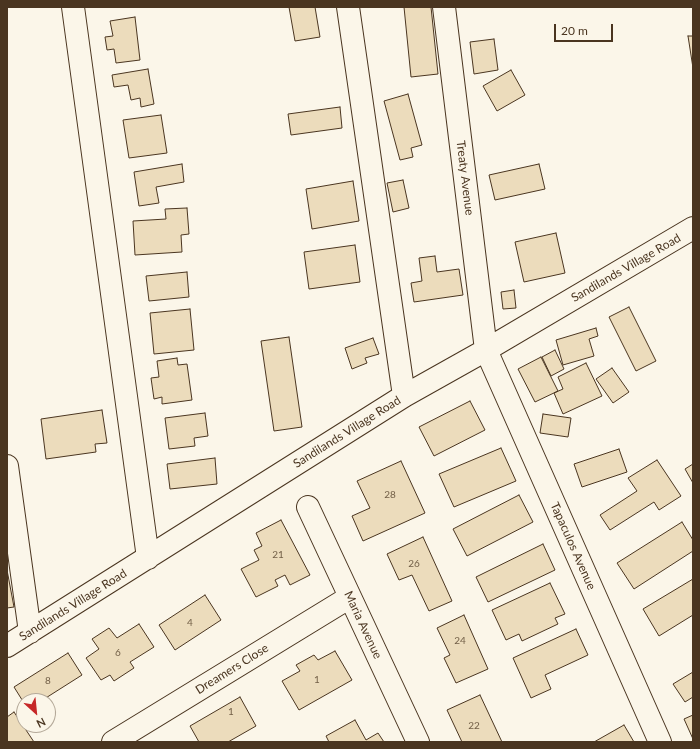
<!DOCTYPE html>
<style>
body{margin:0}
#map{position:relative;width:700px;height:749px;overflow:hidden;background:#fbf6e9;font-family:Lato,sans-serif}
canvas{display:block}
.frame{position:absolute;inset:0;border:8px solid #4a3520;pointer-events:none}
.north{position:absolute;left:16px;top:693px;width:40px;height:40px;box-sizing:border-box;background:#fbf6e9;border:1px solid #b4a999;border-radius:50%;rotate:153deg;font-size:11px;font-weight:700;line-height:16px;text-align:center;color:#4a3520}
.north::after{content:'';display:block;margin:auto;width:14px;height:18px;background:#c62828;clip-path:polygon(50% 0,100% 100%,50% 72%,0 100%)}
.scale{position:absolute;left:554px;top:24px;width:59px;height:18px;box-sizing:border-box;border:2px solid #4a3520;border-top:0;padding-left:5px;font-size:12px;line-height:14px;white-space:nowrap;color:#4a3520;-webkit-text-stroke:3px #fbf6e9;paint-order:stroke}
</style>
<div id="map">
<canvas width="700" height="749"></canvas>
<div class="frame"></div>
<div class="north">N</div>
<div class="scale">20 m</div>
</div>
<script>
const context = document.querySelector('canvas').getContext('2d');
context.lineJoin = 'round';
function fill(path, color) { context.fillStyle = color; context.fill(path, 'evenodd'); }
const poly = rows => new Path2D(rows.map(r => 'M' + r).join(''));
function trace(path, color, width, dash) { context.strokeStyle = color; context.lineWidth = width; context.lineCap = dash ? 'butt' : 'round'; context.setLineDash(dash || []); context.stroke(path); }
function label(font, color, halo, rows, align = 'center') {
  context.font = font + ' Lato,sans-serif'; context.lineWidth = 3; context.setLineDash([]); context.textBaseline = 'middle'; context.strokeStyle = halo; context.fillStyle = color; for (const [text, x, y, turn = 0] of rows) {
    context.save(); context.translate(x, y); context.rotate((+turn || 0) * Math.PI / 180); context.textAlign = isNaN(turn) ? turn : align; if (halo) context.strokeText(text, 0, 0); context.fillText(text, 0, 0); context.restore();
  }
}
const building = poly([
 [289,7,315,7,320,37,295,41,289,7],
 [404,7,431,7,438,74,411,77,404,7],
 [135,17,140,60,116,63,114,49,107,50,105,37,113,36,110,21,135,17],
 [688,36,693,36,693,68,688,36],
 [494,39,498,70,474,74,470,42,494,39],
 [148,69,154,104,141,107,140,98,131,100,128,85,114,87,112,75,148,69],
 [511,70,525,95,497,111,483,86,511,70],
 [408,94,422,145,411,148,413,157,400,160,384,101,408,94],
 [340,107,342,128,291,135,288,114,340,107],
 [161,115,167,153,129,158,123,120,161,115],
 [182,164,184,182,156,187,159,203,139,206,134,172,182,164],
 [539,164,545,189,495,200,489,175,539,164],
 [403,180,409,208,393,212,387,183,403,180],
 [353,181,359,221,312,229,306,189,353,181],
 [187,208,189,234,181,235,182,252,135,255,133,221,166,219,165,209,187,208],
 [556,233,565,273,524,282,515,242,556,233],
 [355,245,360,282,309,289,304,252,355,245],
 [435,256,437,272,459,269,463,295,414,302,411,283,422,281,419,258,435,256],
 [187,272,189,297,149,301,146,276,187,272],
 [514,290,516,308,503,309,501,292,514,290],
 [629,307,656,361,636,371,609,317,629,307],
 [190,309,194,350,154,354,150,313,190,309],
 [596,328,598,336,589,339,594,356,563,365,556,340,596,328],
 [289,337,302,427,274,431,261,341,289,337],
 [373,338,379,354,365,358,367,363,352,369,345,348,373,338],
 [555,350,564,369,551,376,542,357,555,350],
 [541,357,558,391,535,402,518,369,541,357],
 [177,358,178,365,187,364,192,400,162,404,162,397,154,399,151,378,159,377,157,361,177,358],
 [586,363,602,396,563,414,554,393,563,389,558,377,586,363],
 [612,368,629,392,613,403,596,379,612,368],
 [470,401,485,430,434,456,419,427,470,401],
 [102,410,107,443,95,444,96,452,46,459,41,419,102,410],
 [205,413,208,436,194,438,195,446,169,449,165,418,205,413],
 [543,414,571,418,568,437,540,433,543,414],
 [501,448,516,481,454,507,439,474,501,448],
 [619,449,627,472,582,487,574,464,619,449],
 [215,458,217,484,170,489,167,464,215,458],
 [657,460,681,496,659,510,654,502,610,530,600,515,637,491,628,478,657,460],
 [401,461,425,513,363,541,352,516,370,508,357,481,401,461],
 [693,464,693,483,685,469,693,464],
 [519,495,533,522,467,556,453,529,519,495],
 [281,520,310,575,290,585,285,575,275,580,278,586,256,597,241,569,259,560,254,550,262,546,256,533,281,520],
 [682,522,693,540,693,551,634,589,617,563,682,522],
 [423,537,452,601,429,611,412,575,399,580,387,554,423,537],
 [543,544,555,570,488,602,476,577,543,544],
 [7,570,14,607,7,608,7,570],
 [693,579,693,615,659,636,643,609,693,579],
 [550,583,565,614,555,618,558,624,522,641,519,634,506,640,492,610,550,583],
 [205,595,221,620,175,650,159,625,205,595],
 [464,615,488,669,456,683,444,658,450,655,437,628,464,615],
 [139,624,154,647,130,662,134,668,114,681,110,675,101,680,86,658,99,649,92,639,109,628,117,638,139,624],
 [576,629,588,655,545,675,551,689,531,698,513,658,576,629],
 [335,651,352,680,299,710,282,681,300,671,296,665,314,655,318,660,335,651],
 [68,653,82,675,41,701,24,701,24,703,14,687,68,653],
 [693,672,693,697,685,702,673,684,693,672],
 [480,695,502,742,462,742,447,710,480,695],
 [240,697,256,726,228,742,199,742,190,726,240,697],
 [14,712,34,742,7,742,7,717,14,712],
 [693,715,693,739,684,719,693,715],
 [355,720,366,740,378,733,384,742,329,742,326,736,355,720],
 [624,725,634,742,594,742,624,725]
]);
fill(building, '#ecdcbc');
trace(building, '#4a3520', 1);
const minor = poly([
 [73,7,148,558],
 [348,7,404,396],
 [444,7,486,350,660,742],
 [7,466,30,632],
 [308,507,418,742],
 [7,646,404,396,486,350,693,228],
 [113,742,350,597]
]);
trace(minor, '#4a3520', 24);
trace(minor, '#fbf6e9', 22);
label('10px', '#725f47', null, [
 ["28",390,495],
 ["21",278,555],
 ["26",414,564],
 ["4",190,623],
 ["24",460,641],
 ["6",118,653],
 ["1",317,680],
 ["8",48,681],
 ["1",231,712],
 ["22",474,726]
]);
label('12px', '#4a3520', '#fbf6e9', [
 ["Treaty Avenue",465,178,83],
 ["Sandilands Village Road",626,268,-30],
 ["Sandilands Village Road",347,432,-32],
 ["Tapaculos Avenue",573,546,66],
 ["Sandilands Village Road",73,605,-32],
 ["Maria Avenue",363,625,65],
 ["Dreamers Close",232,669,-32]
]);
</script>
